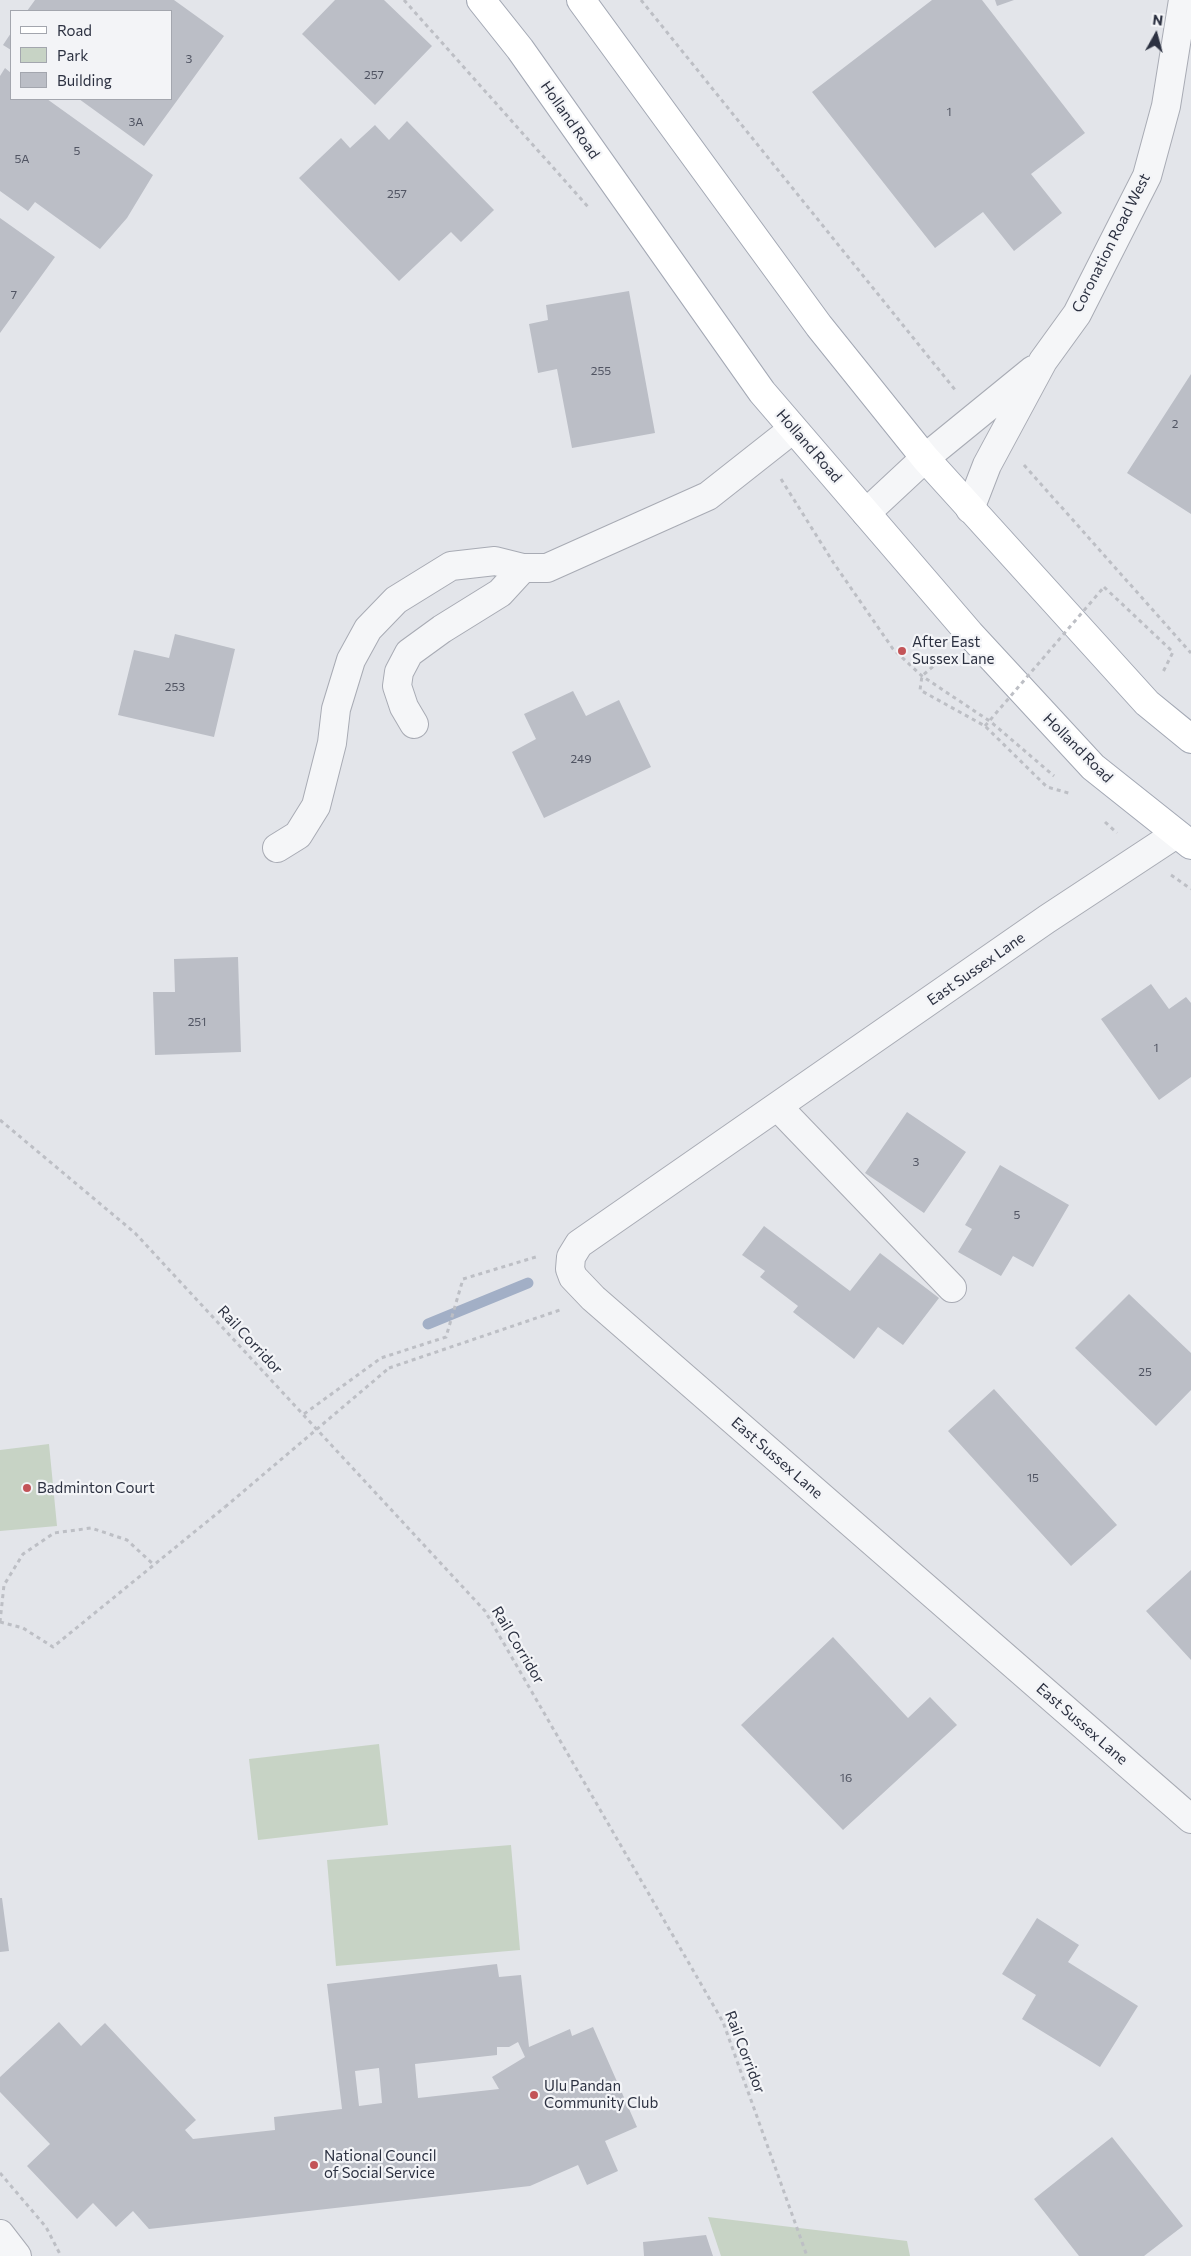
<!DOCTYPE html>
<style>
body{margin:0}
#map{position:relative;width:1191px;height:2256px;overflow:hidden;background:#e3e5ea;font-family:Commissioner,sans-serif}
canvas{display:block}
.legend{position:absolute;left:10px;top:10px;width:162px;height:90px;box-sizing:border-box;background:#f3f4f7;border:1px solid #a3a6ae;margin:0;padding:6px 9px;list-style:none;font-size:15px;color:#2c3141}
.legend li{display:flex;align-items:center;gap:10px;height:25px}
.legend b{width:25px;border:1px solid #a3a6ae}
.north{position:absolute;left:1131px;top:10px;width:50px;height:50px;-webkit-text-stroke:4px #f3f4f7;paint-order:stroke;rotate:7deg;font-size:14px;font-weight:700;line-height:20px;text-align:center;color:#2c3141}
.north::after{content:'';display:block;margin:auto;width:18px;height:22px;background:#2c3141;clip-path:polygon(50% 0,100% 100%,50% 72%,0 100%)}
</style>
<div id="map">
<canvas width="1191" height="2256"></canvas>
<ul class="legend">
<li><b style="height:6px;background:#fff"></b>Road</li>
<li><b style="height:14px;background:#c7d3c5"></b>Park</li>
<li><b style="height:14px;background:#bbbec6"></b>Building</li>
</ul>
<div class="north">N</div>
</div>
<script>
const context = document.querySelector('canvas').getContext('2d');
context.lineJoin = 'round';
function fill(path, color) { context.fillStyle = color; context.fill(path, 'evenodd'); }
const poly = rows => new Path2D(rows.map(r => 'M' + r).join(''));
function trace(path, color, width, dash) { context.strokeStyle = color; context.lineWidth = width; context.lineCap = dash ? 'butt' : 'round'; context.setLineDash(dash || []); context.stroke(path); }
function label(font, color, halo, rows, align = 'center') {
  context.font = font + ' Commissioner,sans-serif'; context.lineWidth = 4.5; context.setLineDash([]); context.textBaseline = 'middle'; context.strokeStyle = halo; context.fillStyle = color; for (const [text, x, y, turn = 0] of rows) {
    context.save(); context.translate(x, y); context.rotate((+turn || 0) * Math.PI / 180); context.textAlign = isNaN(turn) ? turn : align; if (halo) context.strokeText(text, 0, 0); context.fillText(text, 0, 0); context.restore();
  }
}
fill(poly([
 [49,1444,57,1526,0,1531,0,1450],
 [379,1744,388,1825,258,1840,249,1759],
 [511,1845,520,1950,336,1966,327,1860],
 [708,2217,907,2241,910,2256,721,2256]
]), '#c7d3c5');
trace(poly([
 [428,1324,528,1283]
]), '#a2afc6', 11);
fill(poly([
 [35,0,174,0,224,36,144,146,79,99,171,99,171,11,27,11],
 [335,0,384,0,432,46,375,105,302,34],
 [932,0,982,0,1085,133,1031,174,1062,213,1014,251,983,212,935,248,812,92],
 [995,0,1014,0,997,6],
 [11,33,11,50,3,45],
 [5,68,11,73,11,99,47,99,153,175,127,218,100,249,35,202,28,211,0,191,0,76],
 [407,121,494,210,461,242,451,232,399,281,299,178,341,138,350,148,375,125,389,140],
 [0,218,55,257,0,333],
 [629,291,655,433,572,448,557,369,538,373,529,324,548,320,546,305],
 [1191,374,1191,514,1127,473],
 [175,634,235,649,214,737,118,715,134,650,169,658],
 [573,691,586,716,619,700,651,767,544,818,512,752,536,739,524,714],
 [238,957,241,1052,155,1055,153,992,175,992,174,959],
 [1151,984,1169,1009,1186,997,1191,1003,1191,1077,1159,1100,1101,1019],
 [907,1112,966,1152,924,1213,865,1173],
 [1000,1165,1069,1205,1033,1267,1013,1256,1001,1276,958,1252,972,1229,965,1225],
 [764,1226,850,1291,880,1253,939,1298,903,1345,878,1327,854,1359,793,1312,798,1306,760,1277,765,1271,742,1255],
 [1129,1294,1191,1353,1191,1390,1156,1426,1075,1348],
 [994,1389,1117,1525,1071,1566,948,1431],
 [1191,1570,1191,1660,1146,1611],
 [833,1637,908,1718,930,1697,957,1725,843,1830,741,1725],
 [0,1898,2,1898,9,1951,0,1952],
 [1037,1918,1079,1945,1068,1962,1138,2006,1100,2067,1022,2019,1036,1995,1002,1974],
 [497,1964,499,1977,521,1975,529,2047,570,2029,572,2036,593,2027,637,2127,605,2141,618,2171,587,2185,578,2165,530,2186,149,2229,133,2211,116,2227,93,2203,77,2219,27,2166,50,2144,0,2092,0,2077,59,2022,81,2046,105,2023,196,2120,185,2130,193,2139,275,2130,274,2117,342,2109,327,1984],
 [518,2042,525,2057,492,2077,499,2089,418,2098,415,2064,497,2055,497,2047,509,2047],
 [379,2068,382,2103,359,2106,355,2071],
 [1112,2137,1183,2226,1144,2256,1079,2256,1034,2199],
 [706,2235,713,2256,644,2256,643,2242]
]), '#bbbec6');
const minor = poly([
 [970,509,987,465,1043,361,1077,314,1147,176,1166,106,1183,0],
 [866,513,925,458,1033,370],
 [414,724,404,707,397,686,399,672,409,653,442,629,500,593,523,568],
 [1176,834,1047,919,579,1244,571,1257,570,1269,573,1277,593,1298,1191,1819],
 [277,848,298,835,316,806,332,743,336,709,351,660,368,629,396,600,451,566,495,561,523,568,547,568,708,496,793,429],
 [778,1107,952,1288],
 [0,2234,17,2256]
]);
const primary = poly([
 [481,0,520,49,762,392,970,634,1093,767,1191,845],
 [581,0,819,326,925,458,1147,703,1191,739]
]);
trace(minor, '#a8abb4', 30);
trace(primary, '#a3a8b4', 30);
trace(poly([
 [404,0,590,209],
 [641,0,956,391],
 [1024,465,1191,653],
 [781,479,833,562,893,649,922,676,991,722,1054,776],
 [1104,587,1173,652,1163,672],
 [945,656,922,676,920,690,985,726,1047,787,1072,794],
 [1105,822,1117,833],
 [1171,875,1191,889],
 [0,1120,135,1233,485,1611,723,2022,807,2256],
 [389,1368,560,1310],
 [304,1414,381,1358,446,1337,463,1279,539,1256],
 [0,1622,23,1628,53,1647,225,1507],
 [0,1622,4,1585,23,1554,54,1533,91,1528,127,1540,154,1565],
 [0,2173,46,2227,61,2256]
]), '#bdbfc5', 3, [4, 4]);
trace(minor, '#f5f6f8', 28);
trace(primary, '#fff', 28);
trace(poly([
 [985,726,1104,587],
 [225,1507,389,1368]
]), '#bdbfc5', 3, [4, 4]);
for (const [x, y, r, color] of [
 [902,651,5,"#c35458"],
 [27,1488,5,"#c35458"],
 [534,2095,5,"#c35458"],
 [314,2165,5,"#c35458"]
]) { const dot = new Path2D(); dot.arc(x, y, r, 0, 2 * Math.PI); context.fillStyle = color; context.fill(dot); trace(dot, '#f3f4f7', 2); }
label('12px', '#505462', null, [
 ["3",189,59],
 ["257",374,75],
 ["1",949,112],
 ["3A",136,122],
 ["5",77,151],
 ["5A",22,159],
 ["257",397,194],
 ["7",14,295],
 ["255",601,371],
 ["2",1175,424],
 ["253",175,687],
 ["249",581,759],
 ["251",197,1022],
 ["1",1156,1048],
 ["3",916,1162],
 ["5",1017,1215],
 ["25",1145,1372],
 ["15",1033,1478],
 ["16",846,1778]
]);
label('15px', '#2c3141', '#f3f4f7', [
 ["Holland Road",570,120,55],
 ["Coronation Road West",1111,243,-63],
 ["Holland Road",809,446,49],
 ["Holland Road",1078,748,45],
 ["East Sussex Lane",976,969,-35],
 ["Rail Corridor",250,1340,47],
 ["East Sussex Lane",777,1458,41],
 ["Rail Corridor",518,1645,59],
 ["East Sussex Lane",1082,1724,41],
 ["Rail Corridor",745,2052,69]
]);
label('15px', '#2c3141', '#f3f4f7', [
 ["After East",912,642],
 ["Sussex Lane",912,659],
 ["Badminton Court",37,1488],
 ["Ulu Pandan",544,2086],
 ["Community Club",544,2103],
 ["National Council",324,2156],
 ["of Social Service",324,2173]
], 'left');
</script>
